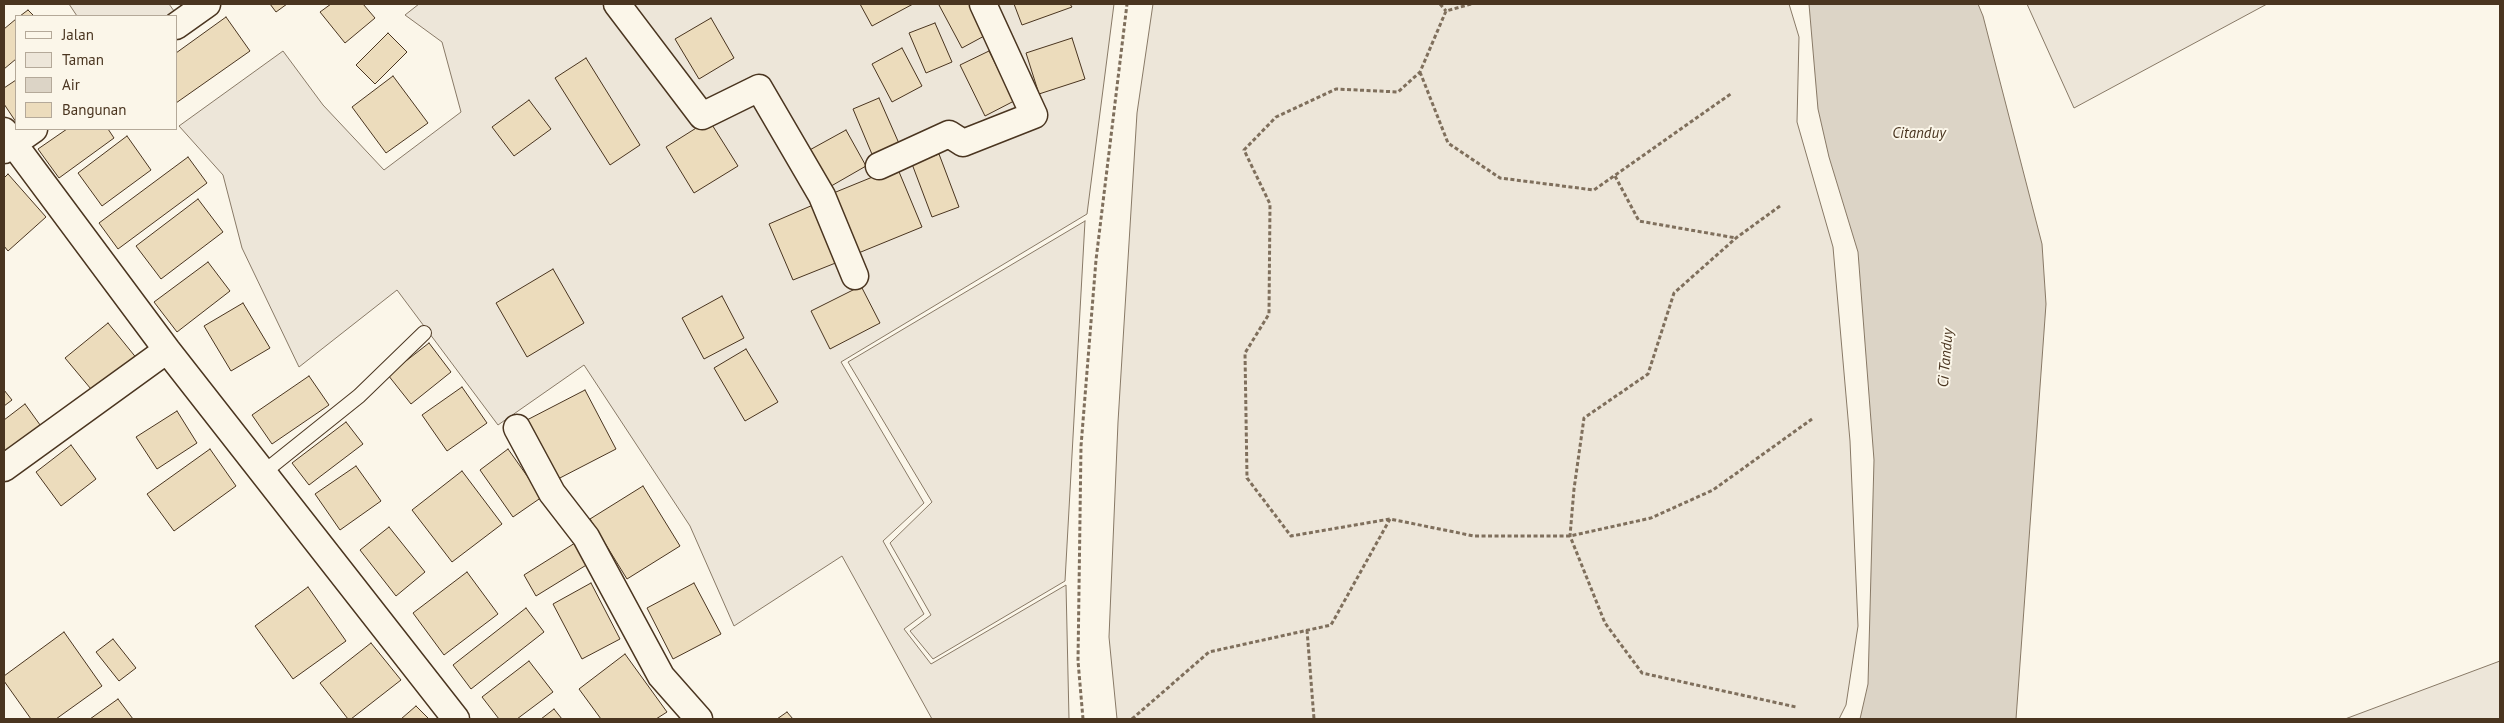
<!DOCTYPE html>
<style>
body{margin:0}
#map{position:relative;width:2504px;height:723px;overflow:hidden;background:#fbf6e9;font-family:"PT Sans",sans-serif}
canvas{display:block}
.frame{position:absolute;inset:0;border:5px solid #4a3520;pointer-events:none}
.legend{position:absolute;left:15px;top:15px;width:162px;height:115px;box-sizing:border-box;background:#fbf6e9;border:1px solid #b4a999;margin:0;padding:6px 9px;list-style:none;font-size:15px;color:#4a3520}
.legend li{display:flex;align-items:center;gap:10px;height:25px}
.legend b{width:25px;border:1px solid #b4a999}
</style>
<div id="map">
<canvas width="2504" height="723"></canvas>
<div class="frame"></div>
<ul class="legend">
<li><b style="height:6px;background:#fbf6e9"></b>Jalan</li>
<li><b style="height:14px;background:#ede6d9"></b>Taman</li>
<li><b style="height:14px;background:#dcd4c6"></b>Air</li>
<li><b style="height:14px;background:#ecdcbc"></b>Bangunan</li>
</ul>
</div>
<script>
const context = document.querySelector('canvas').getContext('2d');
context.lineJoin = 'round';
function fill(path, color) { context.fillStyle = color; context.fill(path, 'evenodd'); }
const poly = rows => new Path2D(rows.map(r => 'M' + r).join(''));
function trace(path, color, width, dash) { context.strokeStyle = color; context.lineWidth = width; context.lineCap = dash ? 'butt' : 'round'; context.setLineDash(dash || []); context.stroke(path); }
function label(font, color, halo, rows, align = 'center') {
  context.font = font + ' "PT Sans",sans-serif'; context.lineWidth = 4; context.setLineDash([]); context.textBaseline = 'middle'; context.strokeStyle = halo; context.fillStyle = color; for (const [text, x, y, turn = 0] of rows) {
    context.save(); context.translate(x, y); context.rotate((+turn || 0) * Math.PI / 180); context.textAlign = isNaN(turn) ? turn : align; if (halo) context.strokeText(text, 0, 0); context.fillText(text, 0, 0); context.restore();
  }
}
const green = poly([
 [69,4,169,4,174,11,167,16,77,16,69,4],
 [419,4,1114,4,1087,214,841,362,924,503,883,541,924,614,904,629,931,664,1066,585,1069,719,932,719,842,556,734,626,690,526,584,365,498,425,397,290,299,367,242,248,223,175,179,126,283,51,323,105,384,170,461,112,442,42,405,15,419,4],
 [1153,4,1789,4,1799,37,1797,122,1833,247,1850,441,1858,626,1846,705,1839,719,1117,719,1109,637,1118,422,1137,113,1153,4],
 [2027,4,2267,4,2074,108,2027,4],
 [1085,221,1065,581,933,659,910,631,931,615,890,543,932,502,848,362,1085,221],
 [2500,661,2500,719,2345,719,2500,661]
]);
fill(green, '#ede6d9');
trace(green, '#887966', 1);
const water = poly([
 [1809,4,1978,4,1983,16,2042,244,2046,304,2016,719,1860,719,1868,684,1874,460,1858,252,1829,157,1818,109,1809,4]
]);
fill(water, '#dcd4c6');
trace(water, '#887966', 1);
const building = poly([
 [270,4,287,4,276,12,270,4],
 [331,4,363,4,375,18,345,43,320,12,331,4],
 [860,4,913,4,872,26,860,4],
 [941,4,969,4,986,35,962,48,939,5,941,4],
 [1014,4,1070,4,1072,7,1022,25,1014,4],
 [28,10,34,16,20,16,28,10],
 [226,17,250,51,176,103,176,53,226,17],
 [711,18,734,58,699,79,675,39,711,18],
 [16,19,16,59,4,69,4,29,16,19],
 [935,23,952,62,926,73,909,33,935,23],
 [388,33,407,52,375,84,356,65,388,33],
 [1072,38,1085,79,1039,94,1026,53,1072,38],
 [902,48,922,86,892,102,872,64,902,48],
 [989,51,1014,101,985,116,960,65,989,51],
 [586,58,640,145,610,165,555,78,586,58],
 [393,76,428,123,386,153,352,107,393,76],
 [16,80,16,122,4,104,4,88,16,80],
 [879,98,901,148,874,159,853,109,879,98],
 [529,100,551,129,514,156,492,127,529,100],
 [709,120,738,166,694,193,666,147,709,120],
 [67,129,108,129,114,138,59,178,38,149,67,129],
 [846,130,866,166,826,189,806,152,846,130],
 [127,136,151,170,102,206,78,173,127,136],
 [939,154,959,207,932,217,912,164,939,154],
 [188,157,207,183,118,249,99,223,188,157],
 [897,167,922,227,856,254,831,194,897,167],
 [8,174,46,217,8,251,4,246,4,178,8,174],
 [198,199,223,232,161,279,136,246,198,199],
 [813,205,838,262,793,280,769,224,813,205],
 [208,262,230,291,177,332,154,302,208,262],
 [553,269,584,323,527,357,496,303,553,269],
 [861,286,880,323,830,349,811,311,861,286],
 [722,296,744,338,704,359,682,318,722,296],
 [243,303,270,348,231,371,204,326,243,303],
 [108,323,138,360,96,395,65,358,108,323],
 [429,343,451,372,411,404,388,375,429,343],
 [746,349,778,402,745,421,714,368,746,349],
 [309,376,329,405,272,444,252,415,309,376],
 [462,387,487,423,447,451,422,415,462,387],
 [4,390,12,400,4,406,4,390],
 [585,390,616,449,556,480,525,421,585,390],
 [25,404,43,429,4,458,4,420,25,404],
 [177,411,197,443,157,469,136,437,177,411],
 [346,422,363,444,309,485,292,463,346,422],
 [71,445,96,479,61,506,36,472,71,445],
 [210,449,236,486,174,531,147,494,210,449],
 [508,449,542,497,513,517,480,470,508,449],
 [356,466,381,501,340,530,315,494,356,466],
 [462,471,502,524,452,562,412,510,462,471],
 [643,486,680,546,627,579,590,519,643,486],
 [389,527,425,572,396,596,360,550,389,527],
 [575,543,588,564,536,596,524,575,575,543],
 [467,572,498,614,444,655,413,613,467,572],
 [591,583,620,639,582,659,553,604,591,583],
 [694,583,721,634,673,659,647,608,694,583],
 [308,587,346,641,293,679,255,626,308,587],
 [526,608,544,632,471,689,453,665,526,608],
 [64,632,102,686,56,719,31,719,4,681,4,676,64,632],
 [113,639,136,668,119,681,96,652,113,639],
 [371,643,401,680,351,719,348,719,320,683,371,643],
 [625,654,667,712,656,719,601,719,579,689,625,654],
 [529,661,553,692,517,719,499,719,482,697,529,661],
 [118,699,133,719,90,719,118,699],
 [416,706,429,719,401,719,416,706],
 [554,709,562,719,541,719,554,709],
 [787,712,793,719,777,719,787,712]
]);
fill(building, '#ecdcbc');
trace(building, '#4a3520', 1);
const lane = poly([
 [264,472,359,396,424,333]
]);
const street = poly([
 [617,4,702,116,759,88,822,196,855,276],
 [176,26,207,4],
 [4,131,167,350,456,719],
 [4,150,34,129],
 [879,166,949,134,963,143,1034,115,983,4],
 [517,428,552,493,586,537,661,676,699,719],
 [4,468,167,350]
]);
trace(lane, '#4a3520', 16);
trace(street, '#4a3520', 29);
trace(poly([
 [1440,4,1446,11],
 [1471,4,1446,11,1420,72,1398,92,1336,89,1276,117,1244,150,1270,204,1269,314,1245,353,1247,478,1291,536,1390,519,1474,536,1570,536,1651,518,1713,490,1812,419],
 [1420,72,1448,143,1500,178,1594,190,1732,93],
 [1615,176,1639,221,1736,238],
 [1780,206,1736,238,1674,293,1648,374,1584,418,1574,489,1570,536,1605,623,1642,673,1796,707],
 [1307,630,1314,719],
 [1083,719,1078,661,1081,446,1096,260,1127,4],
 [1132,719,1209,652,1331,625,1390,519]
]), '#7f6f5c', 3, [4, 2.5]);
trace(lane, '#fbf6e9', 14);
trace(street, '#fbf6e9', 26);
label('italic 15px', '#4a3520', '#fbf6e9', [
 ["Citanduy",1919,134],
 ["Ci Tanduy",1946,358,-85]
]);
</script>
